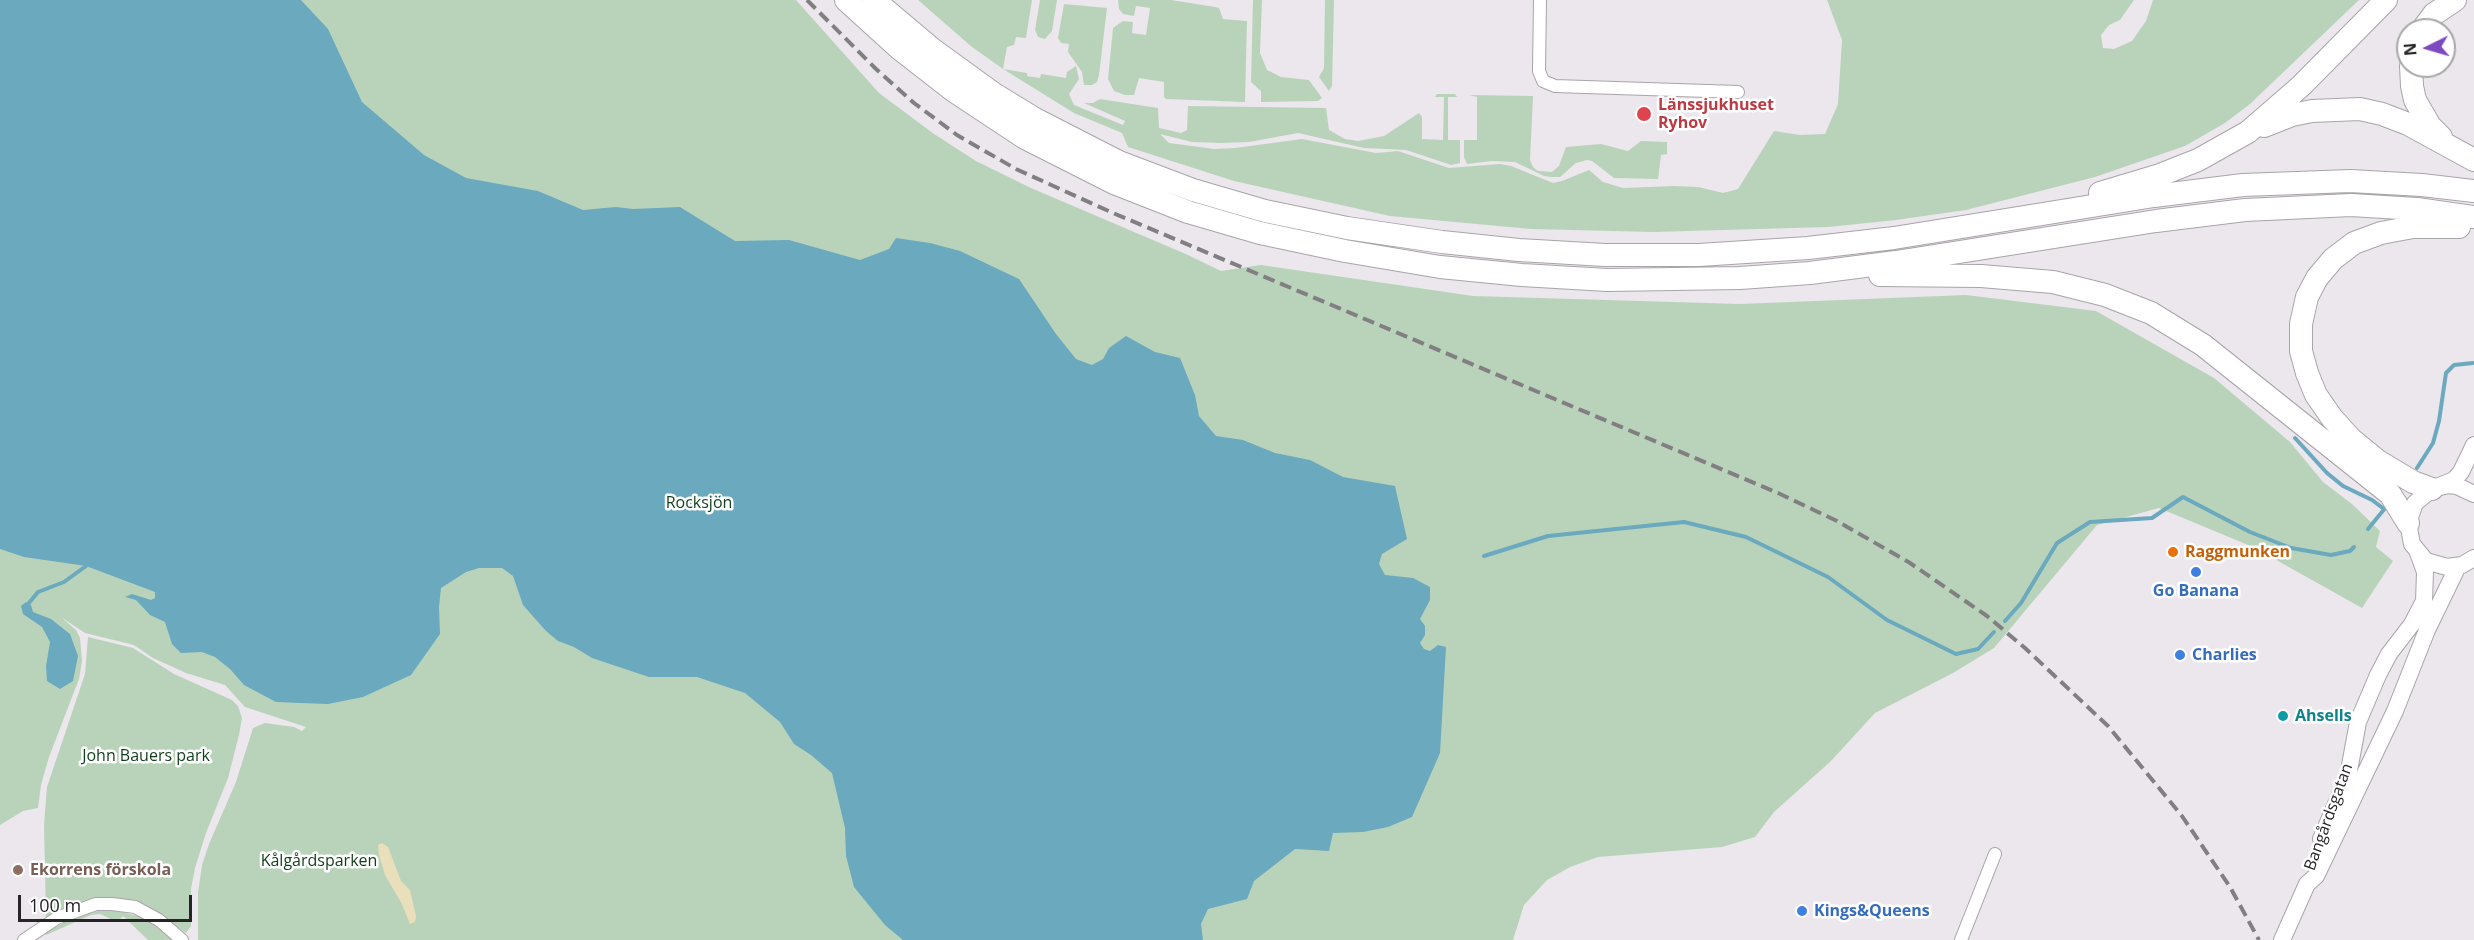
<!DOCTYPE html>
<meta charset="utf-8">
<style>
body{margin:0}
#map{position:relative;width:2474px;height:940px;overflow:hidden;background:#ebe7ec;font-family:"Open Sans",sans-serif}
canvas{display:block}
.north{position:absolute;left:2396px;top:18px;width:60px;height:60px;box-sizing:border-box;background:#fff;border:2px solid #a8a7a8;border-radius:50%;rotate:265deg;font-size:16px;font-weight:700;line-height:24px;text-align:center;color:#262426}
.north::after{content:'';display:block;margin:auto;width:21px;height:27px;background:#7c49c1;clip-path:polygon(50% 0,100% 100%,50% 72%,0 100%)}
.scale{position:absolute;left:18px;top:895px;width:174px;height:27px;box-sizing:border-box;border:3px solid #262426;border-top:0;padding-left:8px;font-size:18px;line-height:21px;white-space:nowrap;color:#262426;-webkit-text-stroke:4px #fff;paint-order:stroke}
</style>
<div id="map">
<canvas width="2474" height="940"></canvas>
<div class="north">N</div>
<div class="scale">100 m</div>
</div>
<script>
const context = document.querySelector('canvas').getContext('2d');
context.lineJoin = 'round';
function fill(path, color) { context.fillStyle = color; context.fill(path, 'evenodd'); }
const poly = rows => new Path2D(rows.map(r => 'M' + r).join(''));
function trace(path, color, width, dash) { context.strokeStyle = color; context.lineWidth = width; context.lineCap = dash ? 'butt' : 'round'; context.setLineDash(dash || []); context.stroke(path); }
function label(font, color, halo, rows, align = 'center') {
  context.font = font + ' "Open Sans",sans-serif'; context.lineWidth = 5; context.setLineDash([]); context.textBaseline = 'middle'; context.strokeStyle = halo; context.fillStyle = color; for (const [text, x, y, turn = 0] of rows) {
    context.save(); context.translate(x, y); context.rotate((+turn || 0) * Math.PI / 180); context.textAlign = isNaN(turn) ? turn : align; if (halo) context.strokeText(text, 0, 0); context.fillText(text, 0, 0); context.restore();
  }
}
fill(poly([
 [0,0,796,0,879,93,934,134,976,161,1031,188,1188,255,1221,271,1261,265,1473,296,1740,304,1966,295,2096,311,2214,378,2290,442,2323,482,2352,504,2380,531,2376,547,2393,561,2362,608,2253,547,2159,508,2097,525,1994,648,1953,673,1875,713,1831,761,1774,812,1755,837,1722,847,1598,857,1570,867,1547,880,1524,905,1513,940,198,940,198,893,202,865,209,844,236,782,253,728,265,723,294,727,302,731,306,727,245,707,225,685,186,673,153,658,134,645,85,633,61,617,76,630,80,638,82,661,79,679,49,757,41,785,38,808,23,811,0,825],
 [918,0,1032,0,1026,38,1016,37,1014,45,1007,47,1003,69,1027,73,1027,76,1040,78,1041,74,1066,78,1067,72,1076,66,1079,79,1069,94,1074,105,1123,125,1125,121,1084,103,1093,103,1100,99,1158,108,1159,128,1181,133,1187,130,1188,106,1326,108,1329,130,1345,139,1358,141,1384,136,1419,113,1422,117,1422,139,1443,140,1444,97,1435,97,1437,94,1455,94,1457,97,1448,97,1448,140,1460,140,1460,163,1451,165,1406,150,1364,148,1298,133,1249,142,1221,143,1192,142,1160,134,1169,143,1214,149,1235,148,1302,139,1376,153,1398,151,1449,168,1500,164,1511,166,1553,183,1562,181,1589,170,1603,182,1623,188,1674,186,1698,187,1723,193,1738,189,1774,131,1800,135,1825,134,1838,104,1842,40,1827,0,2134,0,2120,20,2109,25,2101,35,2103,48,2114,49,2132,41,2146,21,2153,0,2359,0,2250,104,2225,123,2185,146,2095,177,1966,210,1896,220,1828,227,1653,232,1531,229,1390,216,1234,181,1128,147,1122,133,1074,113,1003,69,972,47],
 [1040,0,1057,0,1052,31,1045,39,1038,37,1035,30],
 [1118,0,1171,0,1215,7,1219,8,1223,19,1247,21,1245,102,1166,99,1164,97,1164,82,1139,78,1134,95,1125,95,1114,91,1108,79,1113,28,1123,21,1133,22,1132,33,1146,35,1150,8,1136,6,1134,16,1123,14,1119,9],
 [1253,0,1262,0,1260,53,1267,70,1281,77,1309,80,1322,98,1318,101,1261,102,1261,91,1251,82],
 [1325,0,1334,0,1332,86,1329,91,1319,77,1324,68],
 [1064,4,1107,8,1099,75,1097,82,1092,85,1084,85,1082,72,1068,52,1069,44,1061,43,1058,38],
 [1469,95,1533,96,1530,160,1533,167,1538,171,1552,172,1559,166,1566,147,1601,144,1628,151,1641,141,1667,142,1667,154,1661,155,1658,179,1614,178,1592,161,1587,160,1576,163,1560,177,1551,177,1544,176,1515,162,1492,161,1467,164,1464,157,1464,140,1477,140,1477,97],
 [88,637,133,648,174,674,232,700,238,706,242,718,239,735,228,778,206,833,195,868,191,889,191,926,186,933,143,904,117,899,92,899,46,918,44,825,47,787,85,674],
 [110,909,141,917,164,931,173,940,148,940,123,916,117,922,100,914,91,915,46,935,45,933,69,920,95,910]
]), '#b9d3bb');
fill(poly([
 [382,843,388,847,401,881,410,890,416,916,415,922,410,924,402,904,385,875,379,855,378,845]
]), '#e9dfba');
fill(poly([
 [0,0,301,0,328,29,362,102,424,155,466,178,538,191,583,210,616,207,633,209,680,207,735,241,789,240,860,260,889,249,896,238,930,243,960,251,1019,279,1056,334,1076,359,1092,365,1103,359,1109,348,1126,336,1155,352,1180,358,1195,395,1199,416,1216,436,1243,440,1275,453,1310,460,1343,477,1395,486,1407,539,1382,554,1379,564,1385,575,1413,578,1430,587,1430,600,1420,619,1425,626,1425,635,1420,643,1424,649,1430,651,1438,645,1446,647,1440,753,1412,817,1388,827,1363,832,1333,833,1329,851,1295,849,1254,881,1247,899,1208,909,1201,924,1203,940,903,940,885,925,854,887,846,856,845,828,832,773,811,755,794,744,780,722,745,693,697,677,649,677,592,658,574,647,558,641,546,631,523,605,513,576,502,568,479,568,466,572,441,588,439,607,440,634,411,675,363,697,328,704,300,703,276,702,244,685,230,669,215,657,202,652,181,653,172,644,165,622,150,615,136,600,125,597,132,594,151,600,155,598,155,592,86,566,24,557,0,549],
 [26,602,31,605,33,612,51,619,70,634,78,656,73,681,60,689,47,681,46,666,50,642,42,627,23,614,21,606]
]), '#6ba9be');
trace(poly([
 [2295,438,2327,473,2343,486,2372,500,2384,509],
 [2417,468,2433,443,2439,421,2446,373,2454,365,2473,363],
 [2368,529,2386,507],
 [1484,556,1548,536,1684,522,1746,537,1828,577,1887,620,1956,654,1978,649,1994,632],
 [29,603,38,592,64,582,86,566],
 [2005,621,2021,603,2057,543,2090,522,2152,518,2183,497,2250,532,2291,548,2331,555,2350,551,2354,547]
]), '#6ba9be', 4);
const street = poly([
 [1540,0,1539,71,1543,81,1555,86,1738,92],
 [24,940,57,918,96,904,112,904,135,907,146,913,159,920,182,940],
 [1961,940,1995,854]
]);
const secondary = poly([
 [2439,486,2454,480,2461,472,2474,445],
 [2474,494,2457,486,2448,485,2432,489,2415,503,2408,523,2412,544,2426,561,2447,567,2462,565,2474,558],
 [2321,839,2348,776,2358,722,2378,675,2389,654,2412,624,2424,601,2425,572,2418,553],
 [2282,940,2307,884,2316,876,2395,711,2427,630,2458,566]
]);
const highway = poly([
 [846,0,900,49,954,91,1025,138,1114,183,1188,212,1260,233,1345,251,1440,267,1522,275,1607,280,1740,278,1810,273,1896,262,2156,221,2245,210,2351,205,2417,209,2474,217],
 [874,0,932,49,994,94,1035,119,1119,162,1193,190,1265,211,1347,228,1442,242,1519,250,1605,255,1699,255,1808,248,1894,238,2154,196,2243,185,2350,181,2422,185,2474,191],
 [2422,30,2434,14,2455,0],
 [2411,66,2412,86,2415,100,2430,126,2441,137],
 [2264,126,2292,115,2312,111,2360,109,2382,114,2408,124,2474,160],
 [2100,193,2160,175,2198,160,2248,132,2301,86,2386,0],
 [1880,275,1981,276,2053,282,2105,295,2151,313,2203,345,2390,494,2408,523],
 [2432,489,2413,482,2378,461,2351,439,2332,418,2316,395,2307,373,2301,351,2301,324,2307,297,2317,278,2333,259,2354,243,2381,233,2413,227,2459,227]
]);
trace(street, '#a9a4a9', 14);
trace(secondary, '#a9a4a9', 18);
trace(highway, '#a9a4a9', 24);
trace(street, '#fff', 12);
trace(secondary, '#fff', 16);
trace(highway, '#fff', 22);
trace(poly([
 [807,0,875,68,914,103,957,135,1016,169,1113,213,1778,493,1837,521,1910,563,1987,616,2025,648,2108,726,2182,816,2230,887,2259,940]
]), '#827f82', 4, [12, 6]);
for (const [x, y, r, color] of [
 [1644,114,8,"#e0444e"],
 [2173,552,6,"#e8710a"],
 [2196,572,6,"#3f7fe0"],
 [2180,655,6,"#3f7fe0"],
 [2283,716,6,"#0f9aa8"],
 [18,870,6,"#8d6e63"],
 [1802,911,6,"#3f7fe0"]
]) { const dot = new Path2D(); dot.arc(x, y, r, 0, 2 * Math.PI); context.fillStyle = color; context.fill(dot); trace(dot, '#fff', 2); }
label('bold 16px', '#be3a42', '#fff', [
 ["Länssjukhuset",1658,105],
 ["Ryhov",1658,123]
], 'left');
label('16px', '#103e19', '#fff', [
 ["Rocksjön",699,503],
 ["John Bauers park",146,756],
 ["Kålgårdsparken",319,861]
]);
label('bold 16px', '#c56008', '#fff', [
 ["Raggmunken",2185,552]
], 'left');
label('bold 16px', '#366cbe', '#fff', [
 ["Go Banana",2196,591,"center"],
 ["Charlies",2192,655],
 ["Kings&Queens",1814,911]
], 'left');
label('bold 16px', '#0d838f', '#fff', [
 ["Ahsells",2295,716]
], 'left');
label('16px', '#262426', '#fff', [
 ["Bangårdsgatan",2329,817,-70]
]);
label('bold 16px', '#785e54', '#fff', [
 ["Ekorrens förskola",30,870]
], 'left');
</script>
